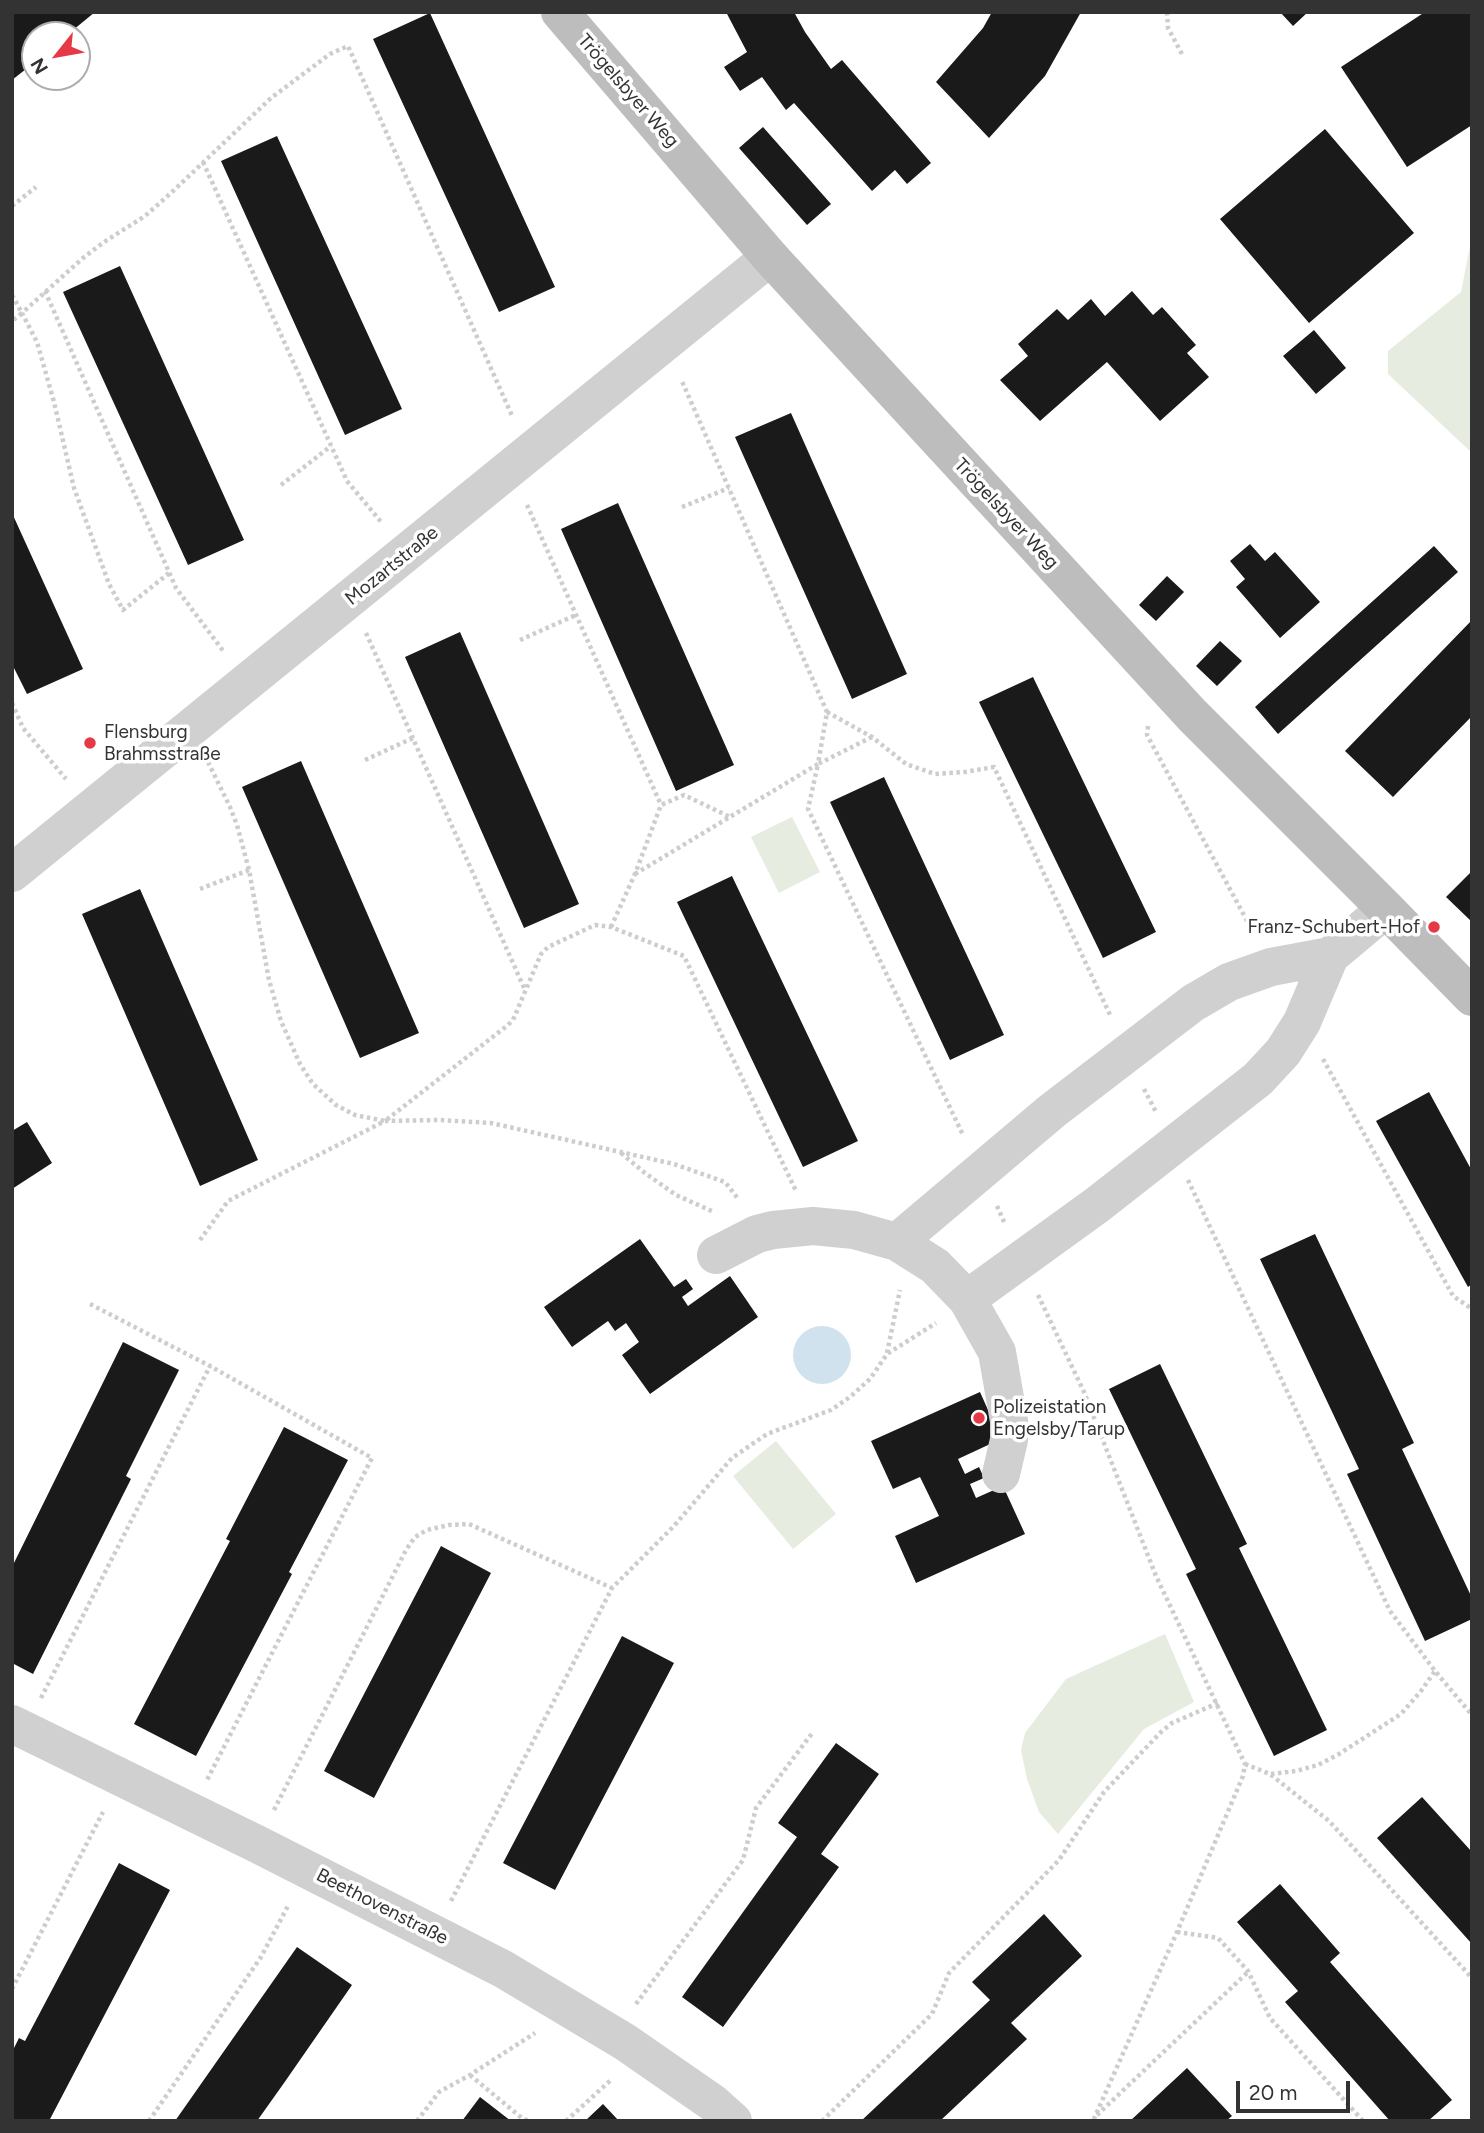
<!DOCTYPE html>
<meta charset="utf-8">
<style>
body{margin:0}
#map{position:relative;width:1484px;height:2133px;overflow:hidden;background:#fff;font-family:Figtree,sans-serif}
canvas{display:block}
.frame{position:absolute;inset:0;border:14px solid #333;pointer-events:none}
.north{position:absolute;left:21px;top:21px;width:70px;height:70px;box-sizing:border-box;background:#fff;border:2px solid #adadad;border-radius:50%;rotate:239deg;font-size:19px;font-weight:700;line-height:28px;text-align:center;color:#333}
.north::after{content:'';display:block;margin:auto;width:24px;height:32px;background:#e63946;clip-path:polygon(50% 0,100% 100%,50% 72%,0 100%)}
.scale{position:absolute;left:1236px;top:2081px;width:114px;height:32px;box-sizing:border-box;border:4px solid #333;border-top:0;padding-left:9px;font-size:21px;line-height:24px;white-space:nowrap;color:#333;-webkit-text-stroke:5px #fff;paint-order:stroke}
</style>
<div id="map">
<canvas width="1484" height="2133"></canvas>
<div class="frame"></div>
<div class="north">N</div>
<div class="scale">20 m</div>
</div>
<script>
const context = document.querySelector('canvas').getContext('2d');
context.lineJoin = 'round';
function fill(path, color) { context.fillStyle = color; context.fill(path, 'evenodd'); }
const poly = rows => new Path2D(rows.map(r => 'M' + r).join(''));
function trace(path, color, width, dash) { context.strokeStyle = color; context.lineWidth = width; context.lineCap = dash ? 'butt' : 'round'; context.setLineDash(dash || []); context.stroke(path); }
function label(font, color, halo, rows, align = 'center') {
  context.font = font + ' Figtree,sans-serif'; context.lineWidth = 7; context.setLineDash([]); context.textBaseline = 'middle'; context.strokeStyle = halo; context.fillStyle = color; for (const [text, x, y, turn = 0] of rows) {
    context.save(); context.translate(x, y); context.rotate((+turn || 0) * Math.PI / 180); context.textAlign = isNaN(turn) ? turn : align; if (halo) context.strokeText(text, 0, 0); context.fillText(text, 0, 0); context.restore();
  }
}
fill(poly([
 [1472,236,1472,453,1388,374,1388,351,1461,292],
 [792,817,820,872,779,893,751,837],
 [776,1441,836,1514,793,1549,733,1476],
 [1165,1634,1194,1702,1144,1729,1058,1834,1039,1812,1027,1779,1021,1750,1025,1733,1066,1679]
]), '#e6ecdf');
fill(poly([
 '793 1355a29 29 0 1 1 58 0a29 29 0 1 1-58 0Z'
]), '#cfe2ee');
fill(poly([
 [12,12,95,12,67,35,35,35,35,62,12,80],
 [726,12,794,12,805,32,831,69,842,60,931,163,907,184,895,170,872,191,794,103,786,110,762,77,740,91,724,67,747,52],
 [992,12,1081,12,1045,76,989,138,936,82,983,28],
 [1280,12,1308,12,1293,26],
 [1425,12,1470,12,1472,15,1472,125,1407,167,1341,67],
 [430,13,555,287,499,312,373,39],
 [763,127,831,204,807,225,739,148],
 [1325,129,1414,233,1309,323,1220,219],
 [277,136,402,409,345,435,221,161],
 [120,266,244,540,188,565,63,292],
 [1132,291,1153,315,1162,307,1196,345,1187,353,1209,377,1160,421,1107,362,1040,421,1000,380,1028,356,1018,344,1057,309,1068,320,1091,299,1105,316],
 [1314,330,1346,368,1316,394,1283,356],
 [791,413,907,674,852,699,735,437],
 [618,503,734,765,676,791,561,529],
 [12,513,83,669,27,694,12,664],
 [1250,544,1265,561,1275,552,1320,602,1280,638,1236,587,1245,579,1230,561],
 [1434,546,1458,572,1278,734,1255,707],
 [1167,576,1184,592,1156,621,1139,605],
 [1472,620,1472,716,1393,797,1345,751],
 [460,632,579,904,524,928,405,657],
 [1220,641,1242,661,1217,686,1196,666],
 [1033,677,1156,932,1103,958,979,702],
 [301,761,419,1033,360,1058,242,787],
 [884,777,1004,1035,950,1060,830,802],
 [1472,871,1472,922,1446,897],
 [732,876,858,1141,803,1167,677,902],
 [140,889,258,1160,200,1186,82,914],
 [1429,1092,1472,1171,1472,1284,1468,1287,1376,1121],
 [27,1122,52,1163,12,1189,12,1131],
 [1315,1234,1414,1443,1402,1449,1472,1598,1472,1619,1425,1641,1347,1474,1359,1469,1260,1259],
 [640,1239,674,1287,686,1279,693,1289,682,1297,688,1306,730,1276,758,1317,650,1394,622,1355,639,1342,626,1323,615,1331,608,1321,572,1347,544,1307],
 [123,1342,179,1370,126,1476,131,1479,33,1674,12,1663,12,1567],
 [1160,1364,1247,1544,1239,1548,1327,1730,1274,1756,1186,1574,1196,1569,1109,1389],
 [980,1392,1001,1439,958,1459,965,1474,979,1467,984,1478,970,1484,976,1498,1003,1486,1025,1534,916,1583,895,1536,939,1516,920,1477,893,1489,871,1441],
 [284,1427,348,1460,289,1572,292,1574,196,1756,134,1724,230,1541,226,1539],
 [441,1546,491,1573,374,1798,324,1771],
 [622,1636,674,1663,555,1890,503,1863],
 [836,1743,879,1774,821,1854,839,1867,723,2027,682,1997,797,1837,778,1823],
 [1422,1797,1472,1852,1472,1944,1377,1838],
 [119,1863,170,1890,49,2121,12,2121,12,2052,19,2038,25,2041],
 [1280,1884,1340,1953,1330,1962,1452,2100,1428,2121,1390,2121,1285,2002,1298,1991,1237,1922],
 [1044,1914,1082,1956,1011,2023,1027,2039,940,2121,861,2121,990,2000,972,1982],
 [297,1947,352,1985,284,2083,257,2121,175,2121],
 [1187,2068,1232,2116,1226,2121,1130,2121],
 [480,2097,511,2121,462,2121],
 [603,2104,619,2121,585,2121]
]), '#1a1a1a');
trace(poly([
 [1167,12,1168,28,1183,56],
 [203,162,347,481,382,523],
 [12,206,36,187],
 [45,291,176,588,224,652],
 [12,295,22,313,12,321],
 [281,485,331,446],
 [527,505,661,805],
 [682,507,729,488],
 [169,573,123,610,109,584,74,488,54,402,37,342,22,313,83,258,104,242,145,216,171,193,271,98,330,54,348,46,513,418],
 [366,633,525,990],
 [520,640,576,615],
 [12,703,23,728,66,779],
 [827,712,872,737,906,764,935,774,965,772,994,767,1111,1017],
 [1148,726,1147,735,1253,932],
 [872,737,818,764,808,809,963,1135],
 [365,760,413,738],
 [208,762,230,807,237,825,249,870,269,980,281,1021,300,1064,313,1084,336,1105,355,1115,385,1121,508,1025,513,1020,541,954,548,947,595,925,611,927,684,956,796,1191],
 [635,874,818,764,827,712,681,379],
 [200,889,249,870],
 [611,927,635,874,661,805,684,795,730,817],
 [1323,1059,1453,1296,1472,1309],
 [1144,1089,1156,1112],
 [621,1153,645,1173,676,1195,714,1212],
 [1188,1180,1390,1611,1435,1671,1472,1715],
 [997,1206,1005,1224],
 [200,1240,228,1201,385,1121,439,1120,491,1123,674,1164,725,1182,739,1200],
 [1038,1295,1084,1392,1156,1576,1245,1764,1243,1776,1177,1932,1093,2121],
 [90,1304,210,1366,372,1458,207,1780],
 [887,1353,900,1290],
 [41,1698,210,1366],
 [1245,1764,1270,1774,1329,1821,1472,1978],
 [1271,1774,1296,1771,1318,1765,1339,1754,1401,1714,1421,1691,1435,1671],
 [274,1810,406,1550,415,1537,427,1530,449,1525,469,1524,612,1588],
 [451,1901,612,1588,674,1526,732,1458,767,1434,831,1410,850,1397,870,1379,887,1354,936,1323],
 [1177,1932,1218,1938,1248,1971,1270,2018,1363,2121],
 [12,1989,103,1812],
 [636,2004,743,1860,756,1808,813,1732],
 [470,2075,523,2119,530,2121],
 [1097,2115,1248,1972],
 [149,2121,261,1957,289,1904],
 [417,2121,439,2092,470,2075,535,2033],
 [566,2121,612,2079],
 [822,2121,932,2014,949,1973,1059,1860,1104,1792,1161,1732,1172,1723,1218,1703]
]), '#cdcdcd', 4.5, [3.5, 3.5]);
trace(poly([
 [12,873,770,257],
 [716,1255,757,1234,773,1230,813,1226,854,1230,897,1242],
 [967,1299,1097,1205,1258,1079,1283,1052,1302,1022,1330,956],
 [1001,1474,1009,1440,1009,1421,997,1352,967,1299,935,1266,897,1242,1052,1111,1193,1003,1229,982,1271,967,1330,956,1386,909],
 [12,1724,257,1844,503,1969,625,2042,713,2103,733,2121]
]), '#d0d0d0', 38);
trace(poly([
 [560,12,770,257,1192,715,1386,909,1472,997]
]), '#bdbdbd', 38);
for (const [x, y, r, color] of [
 [90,743,7,"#e63946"],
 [1434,927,7,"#e63946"],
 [979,1418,7,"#e63946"]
]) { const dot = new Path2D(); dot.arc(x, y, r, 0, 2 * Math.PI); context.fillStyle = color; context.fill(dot); trace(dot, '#fff', 2.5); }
label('19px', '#333', '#fff', [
 ["Trögelsbyer Weg",628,91,49],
 ["Trögelsbyer Weg",1006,514,47],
 ["Mozartstraße",392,566,-39],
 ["Beethovenstraße",382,1907,27]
]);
label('19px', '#333', '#fff', [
 ["Flensburg",104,732],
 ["Brahmsstraße",104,754],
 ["Franz-Schubert-Hof",1420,927,"right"],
 ["Polizeistation",993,1407],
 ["Engelsby/Tarup",993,1429]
], 'left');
</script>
